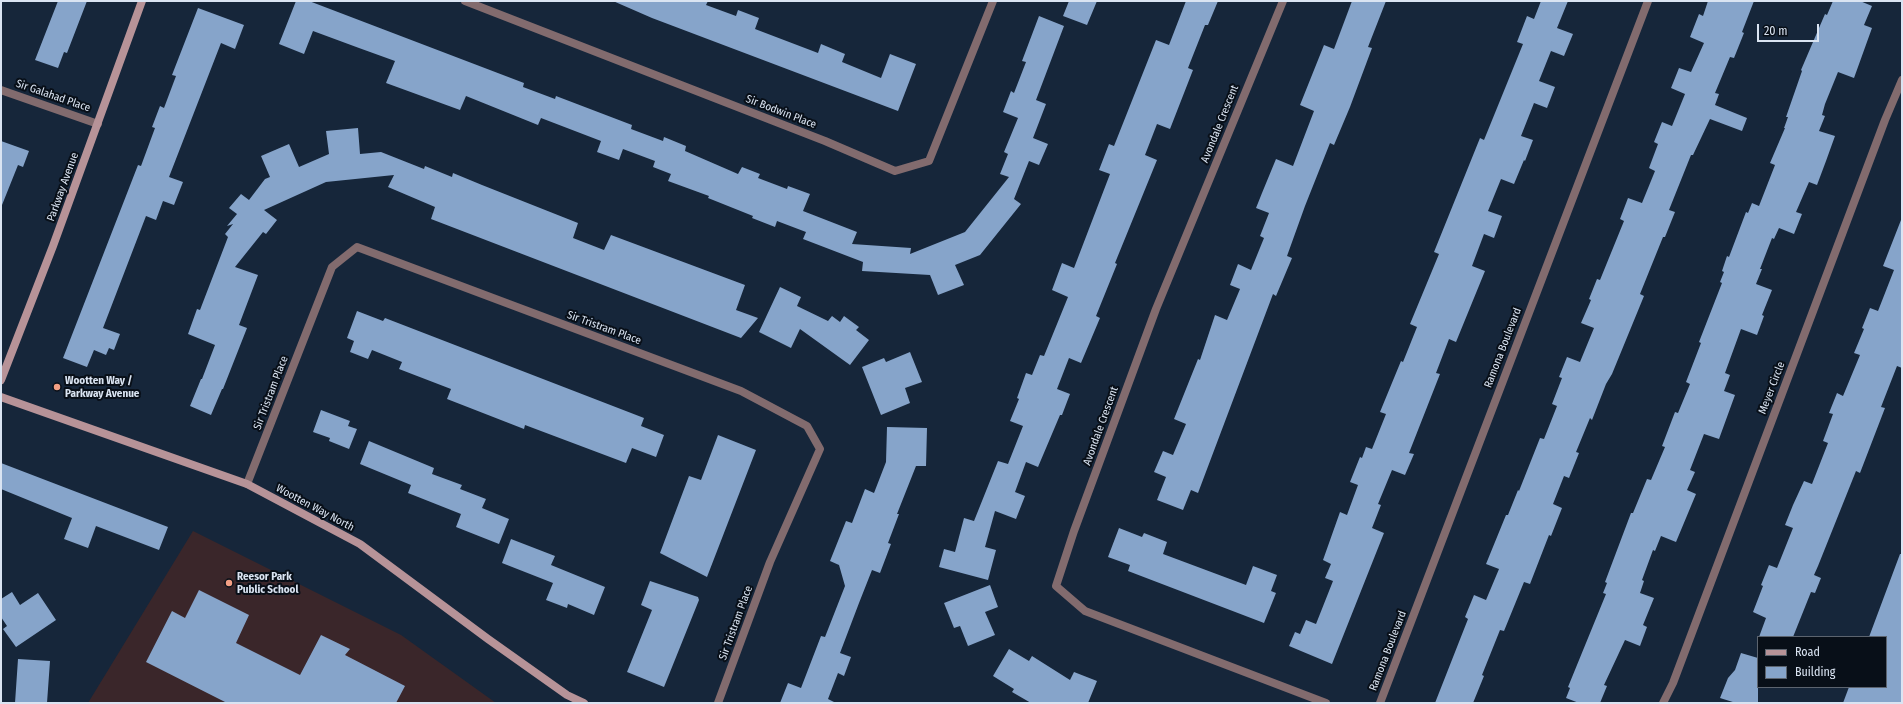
<!DOCTYPE html>
<style>
body{margin:0}
#map{position:relative;width:1903px;height:704px;overflow:hidden;background:#16263a;font-family:"Fira Sans Condensed",sans-serif}
canvas{display:block}
.frame{position:absolute;inset:0;border:2px solid #dae4f2;pointer-events:none}
.legend{position:absolute;left:1757px;top:636px;width:130px;height:52px;box-sizing:border-box;background:#080f18;border:1px solid #5c646f;margin:0;padding:5px 7px;list-style:none;font-size:12px;color:#dae4f2}
.legend li{display:flex;align-items:center;gap:8px;height:20px}
.legend b{width:20px;border:1px solid #5c646f}
.scale{position:absolute;left:1757px;top:24px;width:62px;height:18px;box-sizing:border-box;border:2px solid #dae4f2;border-top:0;padding-left:5px;font-size:12px;line-height:14px;white-space:nowrap;color:#dae4f2;-webkit-text-stroke:3px #080f18;paint-order:stroke}
</style>
<div id="map">
<canvas width="1903" height="704"></canvas>
<div class="frame"></div>
<ul class="legend">
<li><b style="height:5px;background:#b79398"></b>Road</li>
<li><b style="height:11px;background:#86a4ca"></b>Building</li>
</ul>
<div class="scale">20 m</div>
</div>
<script>
const context = document.querySelector('canvas').getContext('2d');
context.lineJoin = 'round';
function fill(path, color) { context.fillStyle = color; context.fill(path, 'evenodd'); }
const poly = rows => new Path2D(rows.map(r => 'M' + r).join(''));
function trace(path, color, width, dash) { context.strokeStyle = color; context.lineWidth = width; context.lineCap = dash ? 'butt' : 'round'; context.setLineDash(dash || []); context.stroke(path); }
function label(font, color, halo, rows, align = 'center') {
  context.font = font + ' "Fira Sans Condensed",sans-serif'; context.lineWidth = 4; context.setLineDash([]); context.textBaseline = 'middle'; context.strokeStyle = halo; context.fillStyle = color; for (const [text, x, y, turn = 0] of rows) {
    context.save(); context.translate(x, y); context.rotate((+turn || 0) * Math.PI / 180); context.textAlign = isNaN(turn) ? turn : align; if (halo) context.strokeText(text, 0, 0); context.fillText(text, 0, 0); context.restore();
  }
}
fill(poly([
 [193,531,401,635,496,703,88,703]
]), '#3a262a');
fill(poly([
 [58,1,87,1,67,53,64,52,58,68,35,60],
 [296,1,309,1,524,83,523,87,555,99,556,96,632,125,631,129,663,141,664,137,686,146,685,151,738,174,742,167,760,174,758,178,787,189,788,186,810,194,803,211,857,232,852,244,911,248,910,254,965,232,1009,177,1000,174,1008,154,1004,152,1018,118,1003,112,1011,91,1014,93,1026,62,1022,61,1039,16,1064,26,1036,100,1046,104,1033,138,1048,144,1039,165,1029,161,1014,199,1021,204,980,255,955,265,964,285,938,295,930,275,862,271,863,262,803,239,806,232,777,221,775,227,752,218,753,216,708,198,709,196,668,181,671,174,653,167,655,161,623,149,619,160,597,152,601,141,541,118,538,125,466,96,460,110,386,83,395,61,359,48,313,31,304,54,279,44],
 [613,1,708,1,706,5,736,16,738,10,759,18,755,29,818,53,821,44,845,54,842,62,881,78,890,54,916,64,898,111,652,18],
 [1069,1,1097,1,1087,25,1063,16],
 [1186,1,1218,1,1208,25,1205,25,1188,68,1193,70,1170,129,1157,124,1145,155,1157,160,1115,263,1117,264,1096,316,1100,318,1081,363,1069,358,1057,389,1070,394,1062,415,1060,415,1038,467,1026,462,1015,492,1025,496,1016,519,995,511,985,547,996,550,988,580,939,567,944,549,955,552,964,518,974,521,998,461,1008,464,1023,426,1010,421,1019,399,1017,398,1026,373,1032,375,1040,355,1044,356,1068,297,1052,290,1062,263,1074,268,1110,174,1099,170,1109,144,1114,146,1156,40,1169,45],
 [1352,1,1386,1,1368,47,1372,48,1350,107,1334,145,1330,143,1305,206,1287,256,1292,258,1276,296,1273,294,1198,493,1191,490,1183,510,1157,500,1166,477,1154,472,1163,451,1173,455,1186,424,1174,419,1198,359,1200,360,1215,315,1227,320,1240,289,1230,285,1238,264,1251,270,1264,238,1260,236,1269,213,1256,208,1262,193,1276,159,1293,166,1314,111,1300,105,1324,45,1334,49],
 [1541,1,1568,1,1557,28,1573,34,1564,56,1551,51,1539,81,1555,87,1547,108,1534,103,1521,136,1533,140,1525,161,1524,160,1514,184,1501,179,1488,211,1502,216,1494,238,1484,234,1472,266,1485,271,1456,342,1449,339,1436,373,1440,374,1409,453,1414,454,1405,475,1392,470,1378,504,1381,505,1372,528,1384,533,1332,664,1289,646,1295,632,1300,634,1306,620,1316,624,1333,581,1325,578,1331,564,1323,560,1340,512,1347,515,1358,485,1350,482,1360,457,1362,458,1366,447,1372,449,1386,414,1380,412,1401,361,1403,362,1417,327,1410,324,1439,254,1434,252,1480,138,1484,140,1523,44,1517,42,1527,16,1534,19],
 [1708,1,1754,1,1742,32,1744,33,1734,58,1730,57,1715,93,1719,94,1715,105,1747,118,1742,131,1710,119,1693,155,1691,155,1669,210,1675,212,1665,237,1663,237,1640,294,1644,296,1612,374,1606,384,1592,420,1590,418,1576,452,1579,453,1569,478,1564,476,1553,504,1562,508,1551,536,1549,535,1530,584,1524,582,1504,631,1500,630,1482,675,1484,676,1473,703,1435,703,1468,619,1465,617,1474,595,1486,600,1499,569,1486,564,1506,515,1508,515,1518,490,1519,491,1540,438,1544,439,1557,406,1552,404,1562,378,1559,377,1567,357,1580,362,1594,328,1581,323,1591,300,1589,299,1597,279,1600,280,1624,221,1620,219,1628,198,1642,203,1655,171,1649,168,1658,144,1654,142,1662,122,1672,126,1685,94,1671,88,1679,68,1691,72,1704,43,1690,37,1699,14,1703,16],
 [1833,1,1860,1,1872,6,1864,25,1872,28,1854,78,1838,72,1825,104,1822,115,1825,116,1819,131,1835,136,1826,161,1817,185,1809,182,1796,212,1802,214,1794,234,1779,228,1774,239,1772,238,1760,269,1762,269,1756,284,1772,290,1762,315,1764,316,1757,335,1741,329,1725,373,1730,375,1724,391,1735,395,1719,439,1704,434,1690,470,1695,472,1687,490,1696,494,1676,542,1661,536,1655,551,1653,550,1642,580,1644,581,1640,593,1654,598,1643,625,1647,627,1640,646,1625,640,1604,685,1607,686,1600,703,1579,703,1566,698,1570,688,1568,687,1606,594,1603,593,1607,583,1605,582,1631,513,1633,513,1647,479,1651,480,1665,447,1662,446,1675,412,1678,413,1690,384,1686,382,1701,343,1699,342,1722,283,1720,282,1724,272,1722,271,1727,256,1729,257,1746,212,1748,213,1752,203,1759,206,1775,165,1770,163,1785,128,1784,128,1788,117,1786,117,1802,71,1801,70,1825,14,1827,15],
 [198,8,244,25,235,49,221,43,169,177,183,182,174,205,163,201,156,220,146,216,103,328,120,334,114,350,109,348,106,355,94,350,87,367,63,358,138,165,141,166,155,128,152,127,160,106,164,108,176,76,172,75],
 [358,128,360,154,381,152,424,169,425,166,452,177,453,173,482,185,578,223,573,238,604,250,611,235,745,285,736,310,758,318,741,338,431,219,435,207,388,187,394,175,326,182,264,210,277,220,266,234,263,232,235,267,258,275,239,325,247,328,223,389,222,389,211,415,190,406,201,379,202,379,215,345,188,334,197,309,200,310,228,237,225,234,233,224,227,226,237,214,229,208,241,194,249,200,265,179,270,177,261,156,289,144,299,167,329,154,326,131],
 [1,141,29,151,23,167,18,165,2,205],
 [1901,220,1902,220,1902,368,1897,366,1881,407,1885,408,1860,473,1856,471,1818,566,1814,575,1821,578,1815,593,1811,592,1793,637,1759,637,1766,618,1753,612,1763,586,1761,585,1769,565,1777,568,1793,528,1785,525,1793,505,1804,481,1812,484,1828,443,1823,441,1833,414,1829,413,1837,393,1843,396,1860,355,1854,353,1864,329,1862,328,1870,308,1878,311,1894,270,1883,266],
 [780,287,801,297,797,306,828,321,832,316,840,322,844,316,859,327,856,330,869,340,850,365,800,329,791,348,759,332],
 [357,311,383,321,385,318,644,418,641,426,664,435,656,457,632,448,626,463,525,425,524,429,447,399,451,389,399,369,402,362,372,350,368,359,350,352,354,341,347,338],
 [910,352,922,382,905,388,910,403,881,415,862,367,884,358,886,362],
 [321,410,350,421,348,426,357,429,349,449,329,441,330,438,313,432],
 [887,427,927,428,926,466,916,466,897,514,899,514,888,543,891,544,880,573,872,570,859,603,840,653,851,657,844,676,838,673,828,699,836,703,780,703,788,683,801,688,821,636,825,637,845,586,839,565,830,561,846,521,852,523,865,489,874,493,886,462],
 [718,435,756,450,707,577,660,553,689,476,701,480],
 [369,441,434,468,432,474,462,485,460,489,486,499,482,508,509,519,499,544,456,527,461,514,408,493,411,485,360,464],
 [1,463,168,527,159,550,96,526,88,548,64,539,72,518,1,489],
 [1119,528,1142,537,1144,533,1167,542,1163,554,1246,585,1253,566,1277,575,1271,591,1276,593,1264,623,1128,571,1130,565,1108,557],
 [511,539,555,556,551,565,605,587,594,615,568,604,567,608,546,600,553,583,502,563],
 [1900,554,1902,554,1902,703,1843,703,1849,687,1886,687,1886,637,1869,637],
 [650,581,698,597,699,600,664,687,627,672,652,610,641,605],
 [990,585,998,607,985,612,995,635,968,646,960,626,954,628,944,603],
 [199,590,249,615,236,643,300,675,321,635,350,649,345,655,405,686,396,703,227,703,146,662,172,611,185,618],
 [12,592,20,605,38,593,56,620,16,647,3,629,7,626,1,617,1,599],
 [1009,649,1029,661,1032,656,1070,680,1074,672,1097,681,1088,703,1031,703,1012,692,1014,689,993,676],
 [1741,653,1758,658,1758,703,1736,703,1720,698,1728,678,1735,670],
 [18,659,50,661,47,703,15,703]
]), '#86a4ca');
trace(poly([
 [465,1,825,141,895,171,929,161,993,1],
 [1283,1,1156,309,1074,531,1056,586,1085,611,1326,703],
 [1,90,98,124],
 [247,484,332,267,357,247,741,391,807,426,820,449,770,562,718,703],
 [1380,703,1648,1],
 [1663,703,1673,683,1885,120,1902,80]
]), '#826b6e', 8);
trace(poly([
 [1,380,53,246,142,1],
 [1,397,247,484,360,544,488,639,567,695,584,703]
]), '#b79398', 8);
for (const [x, y, r, color] of [
 [57,387,4,"#f39f84"],
 [229,583,4,"#f39f84"]
]) { const dot = new Path2D(); dot.arc(x, y, r, 0, 2 * Math.PI); context.fillStyle = color; context.fill(dot); trace(dot, '#080f18', 1.5); }
label('11px', '#dae4f2', '#080f18', [
 ["Sir Galahad Place",53,96,19],
 ["Sir Bodwin Place",781,112,21],
 ["Avondale Crescent",1220,124,-68],
 ["Parkway Avenue",63,187,-70],
 ["Sir Tristram Place",604,328,20],
 ["Ramona Boulevard",1503,348,-69],
 ["Meyer Circle",1772,388,-69],
 ["Sir Tristram Place",271,393,-69],
 ["Avondale Crescent",1101,426,-70],
 ["Wootten Way North",315,508,28],
 ["Sir Tristram Place",736,623,-70],
 ["Ramona Boulevard",1388,651,-69]
]);
label('bold 11px', '#dae4f2', '#080f18', [
 ["Wootten Way /",65,381],
 ["Parkway Avenue",65,394],
 ["Reesor Park",237,577],
 ["Public School",237,590]
], 'left');
</script>
